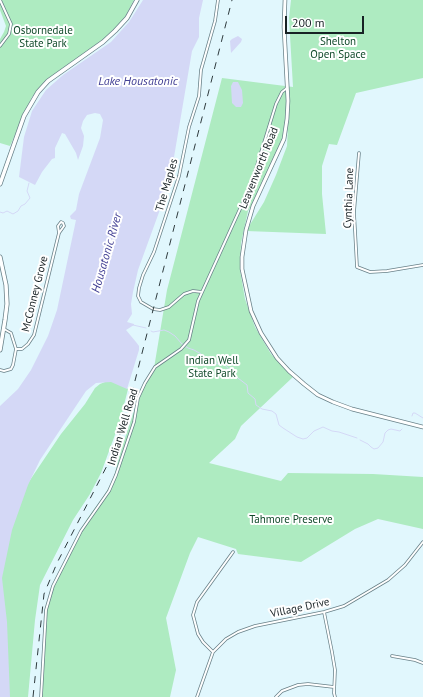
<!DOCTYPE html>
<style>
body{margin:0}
#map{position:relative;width:423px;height:697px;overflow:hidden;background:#e1f7fd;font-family:"PT Sans",sans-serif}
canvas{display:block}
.scale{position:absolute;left:285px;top:16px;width:79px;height:18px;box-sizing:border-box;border:2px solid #172124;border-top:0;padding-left:5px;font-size:12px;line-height:14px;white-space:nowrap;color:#172124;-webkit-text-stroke:3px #fff;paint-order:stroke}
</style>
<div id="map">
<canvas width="423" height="697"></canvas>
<div class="scale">200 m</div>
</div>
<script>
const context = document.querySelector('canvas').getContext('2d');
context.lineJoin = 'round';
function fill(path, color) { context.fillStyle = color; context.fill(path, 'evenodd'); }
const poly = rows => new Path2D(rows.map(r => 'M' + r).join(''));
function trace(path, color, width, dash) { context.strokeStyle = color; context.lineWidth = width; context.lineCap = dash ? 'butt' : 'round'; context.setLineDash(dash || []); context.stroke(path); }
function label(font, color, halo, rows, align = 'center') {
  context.font = font + ' "PT Sans",sans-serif'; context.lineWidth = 4; context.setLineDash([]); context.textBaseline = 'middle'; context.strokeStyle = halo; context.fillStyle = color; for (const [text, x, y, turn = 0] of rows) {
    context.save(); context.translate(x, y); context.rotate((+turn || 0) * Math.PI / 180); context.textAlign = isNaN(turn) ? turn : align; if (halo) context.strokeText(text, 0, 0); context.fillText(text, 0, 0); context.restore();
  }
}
fill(poly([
 [0,0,134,0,123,21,112,32,96,46,60,71,39,89,32,97,10,146,0,143,0,39,4,32,6,26,0,10],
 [291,0,423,0,423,78,356,93,337,145,329,144,322,166,322,194,326,234,246,231,264,202,276,175,287,146,288,127,287,134,263,187,248,211,241,243,240,270,245,299,255,327,271,354,293,377,241,426,235,439,209,463,281,481,288,473,373,474,423,477,423,529,378,519,355,529,301,562,238,554,236,549,198,537,190,553,166,618,176,670,170,697,41,697,46,610,49,596,87,519,103,497,113,481,120,453,138,399,145,381,154,368,167,290,222,78,293,87,289,18],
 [105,382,114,382,123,385,128,389,120,421,101,473,90,494,73,520,40,585,35,620,28,697,4,697,0,599,0,563,26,486,61,434,85,404,95,388,100,384]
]), '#aeebc1');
fill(poly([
 [143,0,203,0,199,18,199,37,192,51,174,157,162,204,138,270,133,292,131,304,132,314,127,322,134,324,134,325,126,330,136,342,139,346,139,350,127,389,111,382,96,383,86,391,40,460,28,485,12,530,2,578,7,622,10,697,0,697,0,406,18,389,31,370,48,336,57,310,76,220,71,219,70,216,76,210,79,194,100,138,103,120,100,114,95,113,87,115,83,121,81,128,84,136,83,146,78,160,76,153,65,134,62,133,55,148,55,158,52,159,42,172,35,185,19,177,24,137,32,111,46,90,63,75,111,42,129,22],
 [238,36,242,39,241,42,231,53,230,41,232,39],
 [233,82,238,82,242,90,243,103,241,107,236,107,232,103,231,86]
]), '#d4d8f6');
trace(poly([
 [0,212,3,213,7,211,13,214,18,211,21,206,25,204,30,198,27,191,29,183],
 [133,325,146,328],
 [151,331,153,332,164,330,169,332,175,336,182,344,188,348,194,350,201,354,207,360,210,360,218,364,225,365,234,375,247,385,248,393,255,399,256,405,262,409,272,411,276,414,279,425,283,428,297,437,303,439,307,438,314,431,323,427,332,431,339,432,357,438],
 [412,416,413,413,415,413,423,418],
 [360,440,368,444,371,447,374,449,378,448,383,442,385,433,388,430,391,429,400,431,402,429]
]), '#d4d8f6', 1);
const minor = poly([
 [0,46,9,34,11,24,0,0],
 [359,153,354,212,357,267,370,272,387,271,423,265],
 [202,292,193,291,184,294,169,307,160,310,153,309,141,302,138,296,139,288,143,275,154,252,179,176,189,127,199,96,201,70,215,21,218,0],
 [4,329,11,333,16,349,22,349,28,344,34,335,57,241,59,233,64,226,63,223,61,222,58,226,59,233],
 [0,370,4,371,11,369,13,365,16,349],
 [324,612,332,652,335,670,334,693,335,697],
 [213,652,203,642,198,634,193,615,197,602,233,552],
 [392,656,415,660,423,663],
 [41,697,46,610,53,586,81,531,109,491,116,475,134,422,138,398,145,383,155,367,181,349,189,340,198,301,250,187,255,172,276,104,282,92,287,88],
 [197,697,213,652,226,639,238,632,255,626,324,612,344,606,388,580,405,565,423,542],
 [276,697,282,691,298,685,308,684,334,687]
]);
const secondary = poly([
 [285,0,284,27,288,101,287,119,284,139,253,206,246,230,242,257,242,269,251,311,261,333,277,358,289,371,304,384,318,395,333,402,352,409,423,427]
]);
const primary = poly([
 [0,184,24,116,38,92,48,81,103,42,115,31,127,18,137,0],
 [0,257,6,285,7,304,5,320,0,350]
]);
trace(minor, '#688088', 3.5);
trace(secondary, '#688088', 4.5);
trace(primary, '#688088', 5);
trace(minor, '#fff', 2);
trace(secondary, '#fff', 3);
trace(primary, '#fff', 3.5);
trace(poly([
 [33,697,44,594,57,563,113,454,125,420,232,0]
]), '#2e3a3d', 1, [7, 7]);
label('11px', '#104a2a', '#fff', [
 ["Osbornedale",43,31],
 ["State Park",43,44],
 ["Shelton",338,42],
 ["Open Space",338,55],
 ["Indian Well",212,361],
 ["State Park",212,374],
 ["Tahmore Preserve",291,520]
]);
label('11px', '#172124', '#fff', [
 ["Leavenworth Road",259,168,-68],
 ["The Maples",167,185,-74],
 ["Cynthia Lane",349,198,-88],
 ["McConney Grove",35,294,-76],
 ["Indian Well Road",123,427,-73],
 ["Village Drive",300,608,-12]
]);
label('italic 12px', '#454396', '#fff', [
 ["Lake Housatonic",138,82],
 ["Housatonic River",107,253,-74]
]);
</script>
